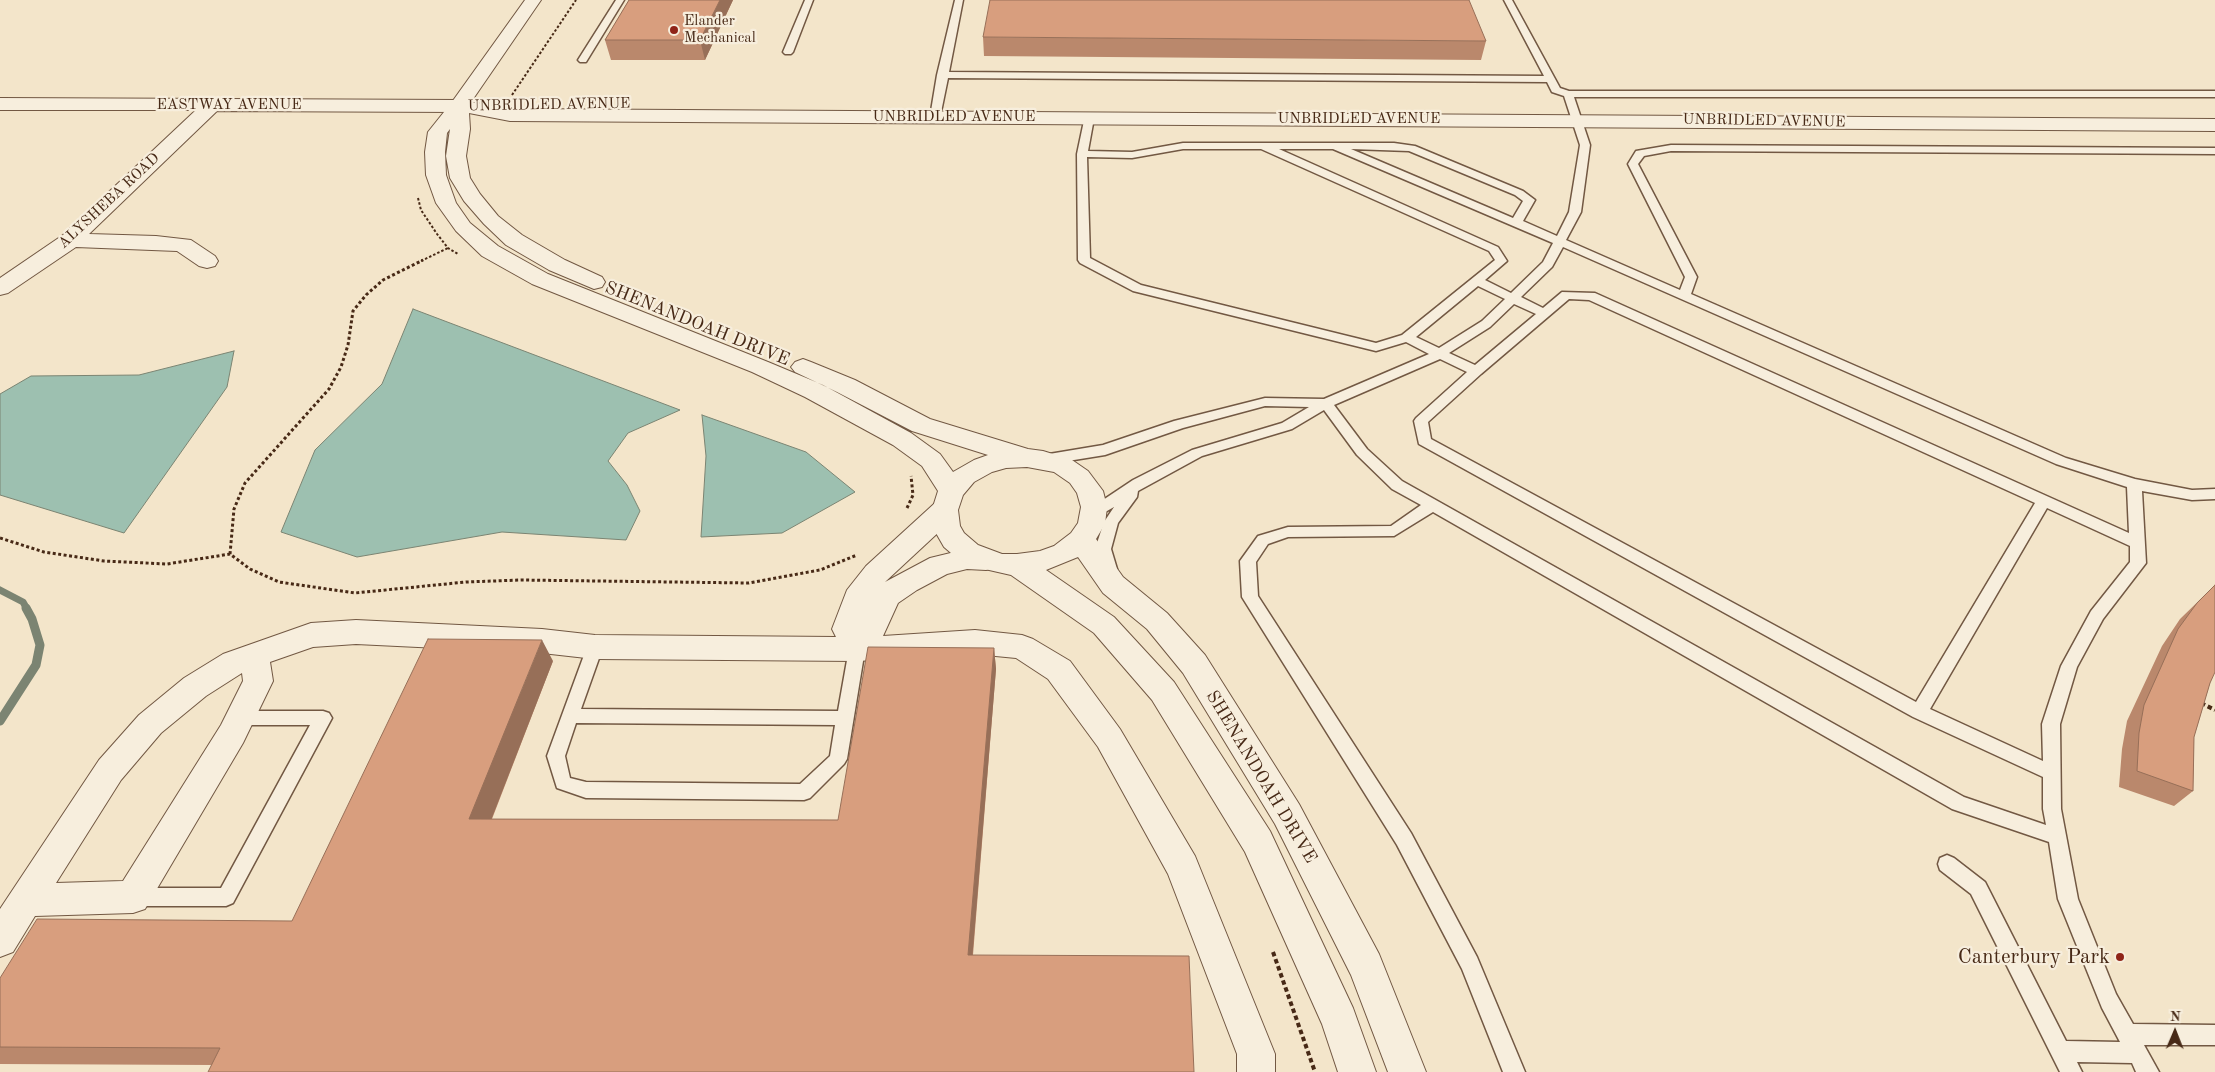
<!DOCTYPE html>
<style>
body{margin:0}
#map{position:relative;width:2215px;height:1072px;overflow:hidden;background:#f3e5ca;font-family:"Old Standard TT",serif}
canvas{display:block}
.north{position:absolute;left:2150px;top:1007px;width:50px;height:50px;-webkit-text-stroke:4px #f7eedd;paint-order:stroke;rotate:1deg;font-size:14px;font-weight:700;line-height:20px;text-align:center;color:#472916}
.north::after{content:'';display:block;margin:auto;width:18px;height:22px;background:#472916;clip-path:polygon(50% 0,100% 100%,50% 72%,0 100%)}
</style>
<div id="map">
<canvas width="2215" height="1072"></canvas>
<div class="north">N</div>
</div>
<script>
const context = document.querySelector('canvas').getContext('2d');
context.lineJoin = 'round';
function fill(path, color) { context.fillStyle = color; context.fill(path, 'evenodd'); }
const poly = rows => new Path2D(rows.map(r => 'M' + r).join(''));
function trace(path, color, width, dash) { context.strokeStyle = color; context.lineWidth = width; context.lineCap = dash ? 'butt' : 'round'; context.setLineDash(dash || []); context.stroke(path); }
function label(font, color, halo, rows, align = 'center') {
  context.font = font + ' "Old Standard TT",serif'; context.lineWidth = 4.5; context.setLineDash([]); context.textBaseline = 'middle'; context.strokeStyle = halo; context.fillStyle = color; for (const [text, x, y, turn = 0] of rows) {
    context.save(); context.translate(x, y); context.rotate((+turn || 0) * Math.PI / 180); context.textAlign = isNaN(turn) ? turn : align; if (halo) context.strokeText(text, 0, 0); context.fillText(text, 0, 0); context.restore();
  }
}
const water = poly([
 [413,309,680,410,628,433,608,461,627,485,640,511,626,540,502,532,357,557,281,532,315,450,382,384,413,309],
 [234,351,227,387,124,533,0,495,0,394,31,376,139,375,234,351],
 [702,415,806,452,855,492,782,533,701,537,706,456,702,415]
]);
fill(water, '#9dc0b0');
trace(water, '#7b8472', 1);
trace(poly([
 [0,590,23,602,27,609]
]), '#7b8472', 7);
trace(poly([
 [0,721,36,665,40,645,32,619,26,608]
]), '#7b8472', 9);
const service = poly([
 [616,0,624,0,586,62,580,62,578,60,616,0],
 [805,0,813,0,793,52,791,54,785,54,783,52,805,0],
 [955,0,963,0,949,72,1544,76,1504,0,1512,0,1560,88,1569,91,2215,91,2215,97,1574,97,1590,145,1581,212,1566,240,1680,290,1685,277,1628,164,1636,151,1671,145,2215,148,2215,154,1671,151,1644,156,1638,164,1697,277,1691,294,2066,458,2135,479,2192,490,2215,489,2215,499,2192,500,2142,491,2146,563,2103,619,2077,667,2060,724,2061,809,2078,899,2116,994,2133,1024,2215,1025,2215,1045,2144,1045,2159,1072,2136,1072,2132,1063,2077,1062,2082,1072,2060,1072,1971,894,1940,870,1938,864,1940,858,1947,855,1954,858,1985,882,2066,1041,2120,1042,2102,1008,2058,899,2049,842,1952,809,1433,512,1394,536,1288,537,1268,544,1256,562,1258,596,1411,833,1477,957,1525,1072,1503,1072,1462,969,1397,845,1242,597,1240,561,1258,536,1288,527,1391,526,1421,505,1392,489,1357,455,1324,410,1292,429,1202,456,1138,491,1137,497,1118,523,1111,549,1117,569,1114,573,1109,575,1104,573,1101,569,1095,549,1104,522,1114,507,1093,519,1088,518,1086,514,1088,510,1133,480,1192,450,1282,423,1309,407,1265,406,1183,428,1105,455,1043,465,1038,463,1036,460,1038,457,1043,455,1103,445,1174,421,1265,398,1324,399,1429,354,1406,342,1376,351,1133,291,1080,263,1078,260,1077,154,1085,116,1093,116,1094,118,1088,151,1132,152,1183,143,1394,143,1415,146,1523,191,1535,200,1523,221,1557,236,1569,212,1580,145,1564,96,1552,92,1547,82,948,78,940,117,935,120,930,117,937,75,955,0],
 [1183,149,1261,149,1489,251,1495,260,1402,335,1376,343,1141,285,1090,258,1087,157,1132,158,1183,149],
 [1279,149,1333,149,1553,243,1543,262,1511,293,1485,280,1507,261,1498,247,1279,149],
 [1351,149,1409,151,1515,195,1523,201,1513,218,1351,149],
 [1563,247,2056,464,2127,487,2129,533,1595,293,1562,292,1543,308,1521,297,1552,267,1563,247],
 [1478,286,1505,299,1482,321,1439,348,1416,337,1478,286],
 [1569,299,1589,300,2035,503,1916,702,1431,439,1428,422,1481,374,1569,299],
 [1514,304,1536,314,1475,365,1449,353,1490,327,1514,304],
 [1440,359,1467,372,1416,418,1414,421,1419,444,1913,717,2043,777,2043,809,2046,825,1964,797,1402,481,1367,449,1334,405,1440,359],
 [2047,508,2130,546,2130,562,2091,611,2061,666,2042,724,2043,761,1930,709,2047,508],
 [595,641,601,642,603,647,581,709,838,711,849,649,851,644,857,643,863,644,865,649,847,759,844,764,810,798,804,800,586,798,557,788,547,756,587,647,589,642,595,641],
 [576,723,835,725,830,756,800,784,586,782,570,778,565,756,576,723],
 [240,711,323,711,329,713,332,718,233,903,226,906,133,906,126,903,123,897,126,891,133,888,221,888,310,725,240,725,234,723,231,718,234,713,240,711]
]);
const minor = poly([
 [0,98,459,100,466,102,468,106,466,110,459,112,217,111,89,234,156,236,191,240,215,256,218,261,215,266,207,268,199,266,177,251,76,247,8,293,0,295,0,278,63,235,196,110,0,110,0,98],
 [945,500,955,503,958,510,955,517,885,582,930,558,967,549,986,550,996,553,1000,560,996,567,986,570,967,569,947,574,917,590,898,603,883,636,975,630,1022,635,1033,639,1070,661,1120,729,1195,856,1275,1054,1275,1072,1237,1072,1237,1054,1168,874,1098,747,1048,679,1016,658,975,654,857,661,595,659,542,653,356,644,313,647,270,662,273,681,243,743,145,909,133,913,35,916,13,952,0,957,0,909,99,760,139,715,184,678,223,654,311,623,356,620,542,629,595,635,836,637,832,629,847,590,866,566,935,503,945,500],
 [242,673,243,681,221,725,123,881,56,883,121,780,161,733,206,696,242,673]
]);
const tertiary = poly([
 [525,0,541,0,471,102,510,109,2215,119,2215,131,510,121,469,113,470,129,466,156,470,178,480,194,498,216,522,235,565,260,602,277,605,282,602,287,594,289,549,270,506,245,484,224,464,201,450,178,446,156,450,129,447,133,445,152,446,175,456,203,470,223,498,246,548,274,768,362,823,385,911,433,940,454,953,472,974,460,988,455,912,431,837,392,795,372,791,367,795,362,803,359,811,362,855,380,930,419,1028,449,1043,451,1072,460,1088,471,1103,491,1107,507,1105,524,1096,539,1123,577,1167,613,1205,655,1299,804,1379,954,1426,1072,1388,1072,1351,975,1275,824,1183,673,1147,629,1103,593,1078,557,1046,570,1114,617,1174,682,1270,831,1353,1008,1376,1072,1338,1072,1322,1024,1245,852,1152,700,1094,633,1011,575,976,567,958,559,944,547,932,526,932,510,938,491,922,466,893,445,805,397,752,372,532,284,482,256,456,231,436,203,426,175,425,152,428,132,452,102,525,0],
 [1027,467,1054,472,1070,483,1077,493,1081,507,1078,523,1071,533,1054,546,1040,551,1017,554,1002,554,978,545,964,533,960,526,958,510,963,495,974,482,992,472,1006,468,1027,467]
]);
trace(service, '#725843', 3);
trace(minor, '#725843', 2);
trace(tertiary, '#725843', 2);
trace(poly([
 [512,95,576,0],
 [418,198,421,210,437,234,448,248,458,254],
 [421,261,448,248]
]), '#472916', 2, [2.5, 2]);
trace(poly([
 [907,508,913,495,911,476],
 [0,538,44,552,104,561,167,564,230,554,250,569,279,582,355,593,466,582,521,580,749,583,820,570,857,555],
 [230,554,234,509,245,483,329,389,341,367,348,345,353,311,366,295,383,280,423,260]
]), '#472916', 3, [3, 2.5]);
trace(poly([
 [2201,703,2215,710],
 [1273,952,1315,1072]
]), '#472916', 4, [4.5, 3]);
fill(service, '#f7eedd');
fill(minor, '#f7eedd');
fill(tertiary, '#f7eedd');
fill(poly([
 [629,0,733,0,705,60,611,60,605,40],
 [983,37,1486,41,1481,60,984,56],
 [2215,585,2210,683,2194,737,2193,791,2174,806,2119,787,2122,749,2127,721,2162,646,2180,619],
 [994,648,996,669,973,955,212,1065,0,1064,0,978,292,921,553,661,492,819,838,820]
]), '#ba886c');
fill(poly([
 [720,0,733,0,705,60,700,40],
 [542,640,553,661,484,838,469,819],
 [994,648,996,669,971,973,968,955]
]), '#976f58');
const building = poly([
 [629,0,720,0,700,40,605,40,629,0],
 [990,0,1469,0,1486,41,983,37,990,0],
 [2215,585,2215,672,2210,683,2194,737,2193,791,2137,771,2139,733,2144,705,2178,629,2197,603,2215,585],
 [428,639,542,640,469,819,838,820,868,647,994,648,968,955,1189,956,1194,1072,208,1072,220,1048,0,1047,0,978,37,919,292,921,428,639]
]);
fill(building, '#d89e7e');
trace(building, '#976f58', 1);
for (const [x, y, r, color] of [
 [674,30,5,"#8f2418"],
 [2120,957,5,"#8f2418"]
]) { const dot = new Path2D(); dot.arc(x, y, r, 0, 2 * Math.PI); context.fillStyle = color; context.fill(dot); trace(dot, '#f7eedd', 2); }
label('15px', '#472916', '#f7eedd', [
 ["Elander",684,21],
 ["Mechanical",684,38]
], 'left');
label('15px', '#472916', '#f7eedd', [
 ["EASTWAY AVENUE",229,105],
 ["UNBRIDLED AVENUE",549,105,-1],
 ["UNBRIDLED AVENUE",954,117],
 ["UNBRIDLED AVENUE",1359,119],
 ["UNBRIDLED AVENUE",1764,121,1],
 ["ALYSHEBA ROAD",109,201,-43]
]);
label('18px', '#472916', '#f7eedd', [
 ["SHENANDOAH DRIVE",697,324,22],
 ["SHENANDOAH DRIVE",1261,777,59]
]);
label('21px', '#472916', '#f7eedd', [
 ["Canterbury Park",2110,957]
], 'right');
</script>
